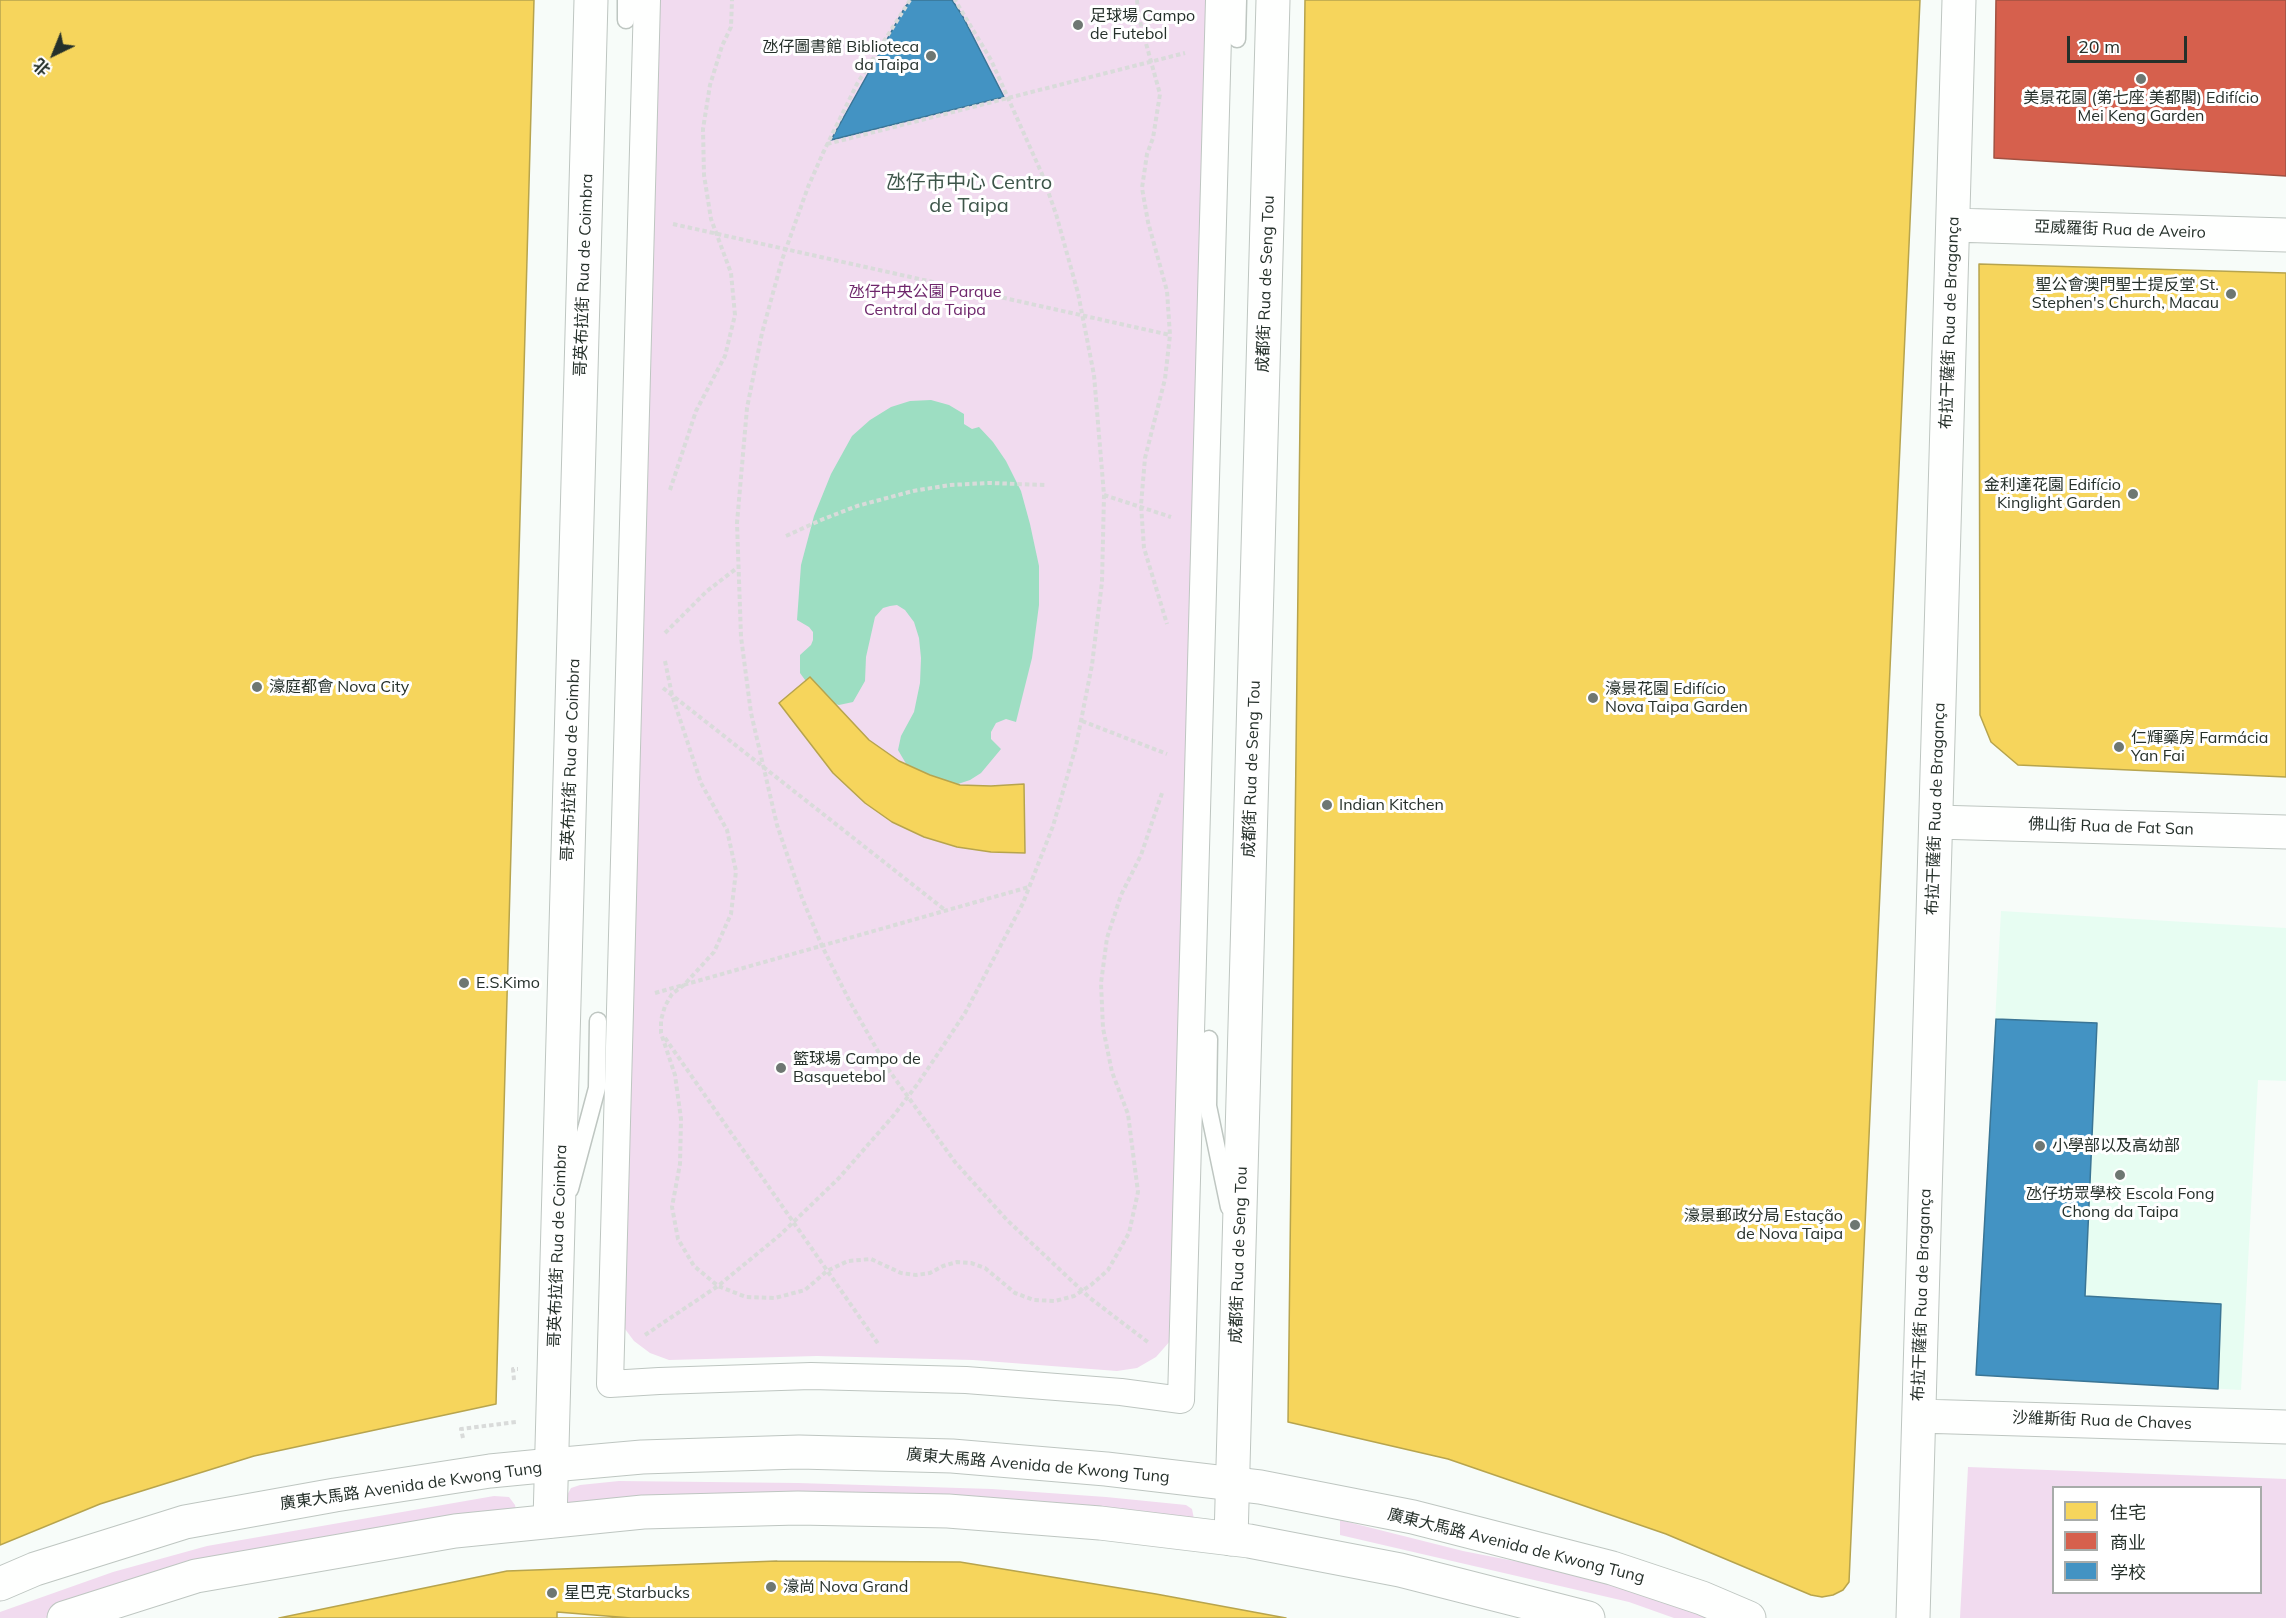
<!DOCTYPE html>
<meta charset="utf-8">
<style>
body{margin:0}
#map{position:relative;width:2286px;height:1618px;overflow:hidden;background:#f7fcf9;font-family:Mulish,"Noto Sans SC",sans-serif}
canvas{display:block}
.legend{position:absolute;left:2052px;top:1486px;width:210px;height:108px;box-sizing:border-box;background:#fff;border:2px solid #a8acaa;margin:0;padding:8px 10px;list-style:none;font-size:18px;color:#25302a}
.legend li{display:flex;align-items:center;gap:12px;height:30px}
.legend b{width:30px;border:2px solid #a8acaa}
.north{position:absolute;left:24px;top:24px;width:60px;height:60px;-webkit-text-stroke:4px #fff;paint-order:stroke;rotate:223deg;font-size:16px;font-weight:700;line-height:24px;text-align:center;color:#25302a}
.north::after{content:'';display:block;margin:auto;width:21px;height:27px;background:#25302a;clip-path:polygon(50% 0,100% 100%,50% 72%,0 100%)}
.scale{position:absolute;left:2067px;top:36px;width:120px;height:27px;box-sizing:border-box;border:3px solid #25302a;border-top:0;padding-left:8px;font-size:18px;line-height:21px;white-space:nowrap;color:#25302a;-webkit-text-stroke:4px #fff;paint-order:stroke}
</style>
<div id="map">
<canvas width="2286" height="1618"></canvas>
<ul class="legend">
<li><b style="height:16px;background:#f6d55c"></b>住宅</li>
<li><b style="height:16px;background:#d6604d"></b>商业</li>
<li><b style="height:16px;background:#4393c3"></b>学校</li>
</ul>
<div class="north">北</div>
<div class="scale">20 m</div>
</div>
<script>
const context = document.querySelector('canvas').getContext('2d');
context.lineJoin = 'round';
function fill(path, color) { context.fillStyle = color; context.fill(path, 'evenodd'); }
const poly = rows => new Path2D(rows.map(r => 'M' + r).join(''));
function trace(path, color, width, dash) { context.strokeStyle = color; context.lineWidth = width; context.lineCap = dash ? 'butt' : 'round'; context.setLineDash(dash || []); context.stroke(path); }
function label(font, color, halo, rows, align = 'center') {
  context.font = font + ' Mulish,"Noto Sans SC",sans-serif'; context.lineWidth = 6; context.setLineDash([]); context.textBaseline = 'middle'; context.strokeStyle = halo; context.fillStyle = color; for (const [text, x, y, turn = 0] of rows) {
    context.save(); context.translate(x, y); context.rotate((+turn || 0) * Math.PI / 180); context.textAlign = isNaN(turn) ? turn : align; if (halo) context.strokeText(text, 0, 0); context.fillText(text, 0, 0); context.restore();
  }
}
fill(poly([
 [2001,911,2286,928,2286,1081,2258,1080,2241,1390,1976,1375]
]), '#e7fdf2');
fill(poly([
 [651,0,1214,0,1171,1340,1156,1357,1137,1368,1117,1371,973,1360,817,1356,669,1360,650,1353,634,1341,622,1325],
 [1968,1467,2286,1479,2286,1618,1960,1618],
 [2054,1488,2260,1488,2260,1592,2054,1592],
 [619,1481,798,1483,992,1489,1106,1497,1186,1505,1192,1509,1194,1519,573,1507,568,1502,566,1497,571,1488,580,1485],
 [494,1496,509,1497,515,1505,516,1510,118,1594,45,1618,0,1618,0,1612,113,1572,207,1546],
 [1340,1520,1463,1551,1606,1579,1719,1618,1674,1618,1629,1602,1340,1535]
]), '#f1dbef');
fill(poly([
 [931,400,949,405,964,414,964,424,972,429,979,427,993,442,1006,461,1021,491,1030,524,1039,566,1039,605,1032,658,1016,722,1006,719,996,723,991,732,991,739,1001,749,981,773,970,780,958,784,943,781,908,767,898,750,901,736,914,712,920,683,921,658,919,638,914,622,905,610,897,605,890,606,883,608,875,617,866,657,865,681,853,702,839,705,827,702,808,684,800,673,800,655,811,645,813,640,813,632,809,627,797,620,801,565,814,516,831,474,852,436,870,420,891,407,910,401]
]), '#9ddec2');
const homes = poly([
 [0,0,534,0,496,1404,254,1456,100,1504,0,1545,0,0],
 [1305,0,1920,0,1849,1582,1843,1590,1833,1595,1822,1597,1811,1595,1666,1534,1448,1459,1288,1422,1305,0],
 [1979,264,2286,273,2286,777,2018,765,1991,742,1980,715,1979,264],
 [810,677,869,740,899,761,930,775,960,785,991,786,1024,784,1025,853,991,852,957,847,924,837,892,822,865,803,833,773,779,703,810,677],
 [777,1561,960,1562,1156,1594,1286,1618,279,1618,507,1571,777,1561],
 [557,1612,631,1618,557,1618,557,1612]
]);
fill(homes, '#f6d55c');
trace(homes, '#b7a44d', 1.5);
const shops = poly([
 [1996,0,2286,0,2286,176,1994,158,1996,0]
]);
fill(shops, '#d6604d');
trace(shops, '#a15242', 1.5);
const schools = poly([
 [911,0,952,0,962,15,1004,97,831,140,905,7,911,0],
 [1996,1019,2097,1023,2085,1296,2221,1304,2218,1389,1976,1375,1996,1019]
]);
fill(schools, '#4393c3');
trace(schools, '#3a7595', 1.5);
const service = poly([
 [626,20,626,0],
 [1237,39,1238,0],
 [1209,1039,1208,1106,1229,1207],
 [570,1189,597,1088,598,1021]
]);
const pedestrian = poly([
 [647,0,610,1384,659,1381,811,1376,966,1380,1121,1392,1181,1400,1219,0]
]);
const minor = poly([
 [1953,225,2286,235],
 [1936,822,2286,832],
 [1919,1416,2286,1427],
 [550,1521,591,0],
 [1231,1539,1273,0],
 [1913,1618,1959,0]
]);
const secondary = poly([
 [0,1584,35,1569,185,1522,335,1495,490,1471,552,1465,642,1457,799,1452,952,1456,1106,1469,1260,1487,1413,1517,1612,1568,1702,1598,1749,1618],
 [64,1618,196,1576,455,1531,643,1512,798,1508,948,1511,1100,1523,1249,1541,1400,1570,1588,1618]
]);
trace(service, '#bec6c1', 19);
trace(pedestrian, '#bec6c1', 28);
trace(minor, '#bec6c1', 35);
trace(secondary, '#bec6c1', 35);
trace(poly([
 [910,0,857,84,823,153,808,187,782,260,762,333,747,408,737,523,741,637,751,713,777,825,802,898,822,946,850,1002,888,1069,955,1162,1007,1220,1090,1298,1149,1343],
 [1137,0,1139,18,1160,94,1153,138,1147,154,1142,188,1148,222,1167,291,1170,335,1165,379,1145,458,1141,505,1144,548,1167,624],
 [827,144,1185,53],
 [673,224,1170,335],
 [670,490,696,411,725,356,735,315,731,273,711,219,704,175,703,129,710,85,722,46,731,27,732,0],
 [1104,495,1171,517],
 [786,536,821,520,857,506,913,491,950,485,989,483,1047,485],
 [665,633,707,591,737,568],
 [665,661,672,695,701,783,727,830,736,871,731,914,714,952,684,985,672,994,665,1006,661,1020,661,1033,675,1075,681,1119,680,1164,672,1207,678,1239,694,1266,718,1286,746,1297,775,1298,805,1290,827,1271,848,1261,871,1259,901,1273,916,1275,930,1273,943,1266,957,1262,971,1263,985,1268,1015,1293,1034,1300,1055,1301,1074,1296,1091,1285,1108,1270,1129,1233,1138,1192,1128,1114,1112,1072,1103,1028,1101,983,1107,938,1121,895,1141,855,1162,793],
 [663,688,945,910],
 [1082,721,1167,754],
 [655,993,1029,887],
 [665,1038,879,1345],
 [645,1335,718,1286,780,1235,839,1178,894,1115,919,1082,965,1013,1023,903,1053,826,1076,746,1092,665,1102,582,1104,495,1094,375,1078,293,1056,214,1042,174,991,60,955,0],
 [514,1380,513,1369,518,1369],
 [463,1438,461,1429,516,1422]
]), '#d9dbda', 4, [4.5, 3]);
trace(service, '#fefffe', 16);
trace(pedestrian, '#fefffe', 26);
trace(minor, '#fefffe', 33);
trace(secondary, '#fefffe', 33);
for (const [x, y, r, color] of [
 [1078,25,6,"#6e7772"],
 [931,56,6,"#6e7772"],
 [2141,79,6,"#6e7772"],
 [2231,294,6,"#6e7772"],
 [2133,494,6,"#6e7772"],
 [257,687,6,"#6e7772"],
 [1593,698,6,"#6e7772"],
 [2119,747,6,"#6e7772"],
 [1327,805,6,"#6e7772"],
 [464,983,6,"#6e7772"],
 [781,1068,6,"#6e7772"],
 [2040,1146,6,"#6e7772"],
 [2120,1175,6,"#6e7772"],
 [1855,1225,6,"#6e7772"],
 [771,1587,6,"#6e7772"],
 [552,1593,6,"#6e7772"]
]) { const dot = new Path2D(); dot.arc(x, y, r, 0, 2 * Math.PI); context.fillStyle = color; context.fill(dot); trace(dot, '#fff', 2); }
label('16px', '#25302a', '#fff', [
 ["足球場 Campo",1090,16],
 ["de Futebol",1090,34],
 ["氹仔圖書館 Biblioteca",919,47,"right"],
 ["da Taipa",919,65,"right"],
 ["美景花園 (第七座 美都閣) Edifício",2141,98,"center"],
 ["Mei Keng Garden",2141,116,"center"],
 ["聖公會澳門聖士提反堂 St.",2219,285,"right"],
 ["Stephen's Church, Macau",2219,303,"right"],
 ["金利達花園 Edifício",2121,485,"right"],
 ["Kinglight Garden",2121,503,"right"],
 ["濠庭都會 Nova City",269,687],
 ["濠景花園 Edifício",1605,689],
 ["Nova Taipa Garden",1605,707],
 ["仁輝藥房 Farmácia",2131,738],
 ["Yan Fai",2131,756],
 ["Indian Kitchen",1339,805],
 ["E.S.Kimo",476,983],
 ["籃球場 Campo de",793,1059],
 ["Basquetebol",793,1077],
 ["小學部以及高幼部",2052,1146],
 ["氹仔坊眾學校 Escola Fong",2120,1194,"center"],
 ["Chong da Taipa",2120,1212,"center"],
 ["濠景郵政分局 Estação",1843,1216,"right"],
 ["de Nova Taipa",1843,1234,"right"],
 ["濠尚 Nova Grand",783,1587],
 ["星巴克 Starbucks",564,1593]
], 'left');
label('16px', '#25302a', '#fff', [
 ["亞威羅街 Rua de Aveiro",2120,230,2],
 ["哥英布拉街 Rua de Coimbra",584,275,-88],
 ["成都街 Rua de Seng Tou",1266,284,-88],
 ["布拉干薩街 Rua de Bragança",1950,323,-88],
 ["哥英布拉街 Rua de Coimbra",571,760,-88],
 ["成都街 Rua de Seng Tou",1252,769,-88],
 ["布拉干薩街 Rua de Bragança",1936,809,-88],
 ["佛山街 Rua de Fat San",2111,827,2],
 ["哥英布拉街 Rua de Coimbra",558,1246,-88],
 ["成都街 Rua de Seng Tou",1239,1255,-88],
 ["布拉干薩街 Rua de Bragança",1922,1295,-88],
 ["沙維斯街 Rua de Chaves",2102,1421,2],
 ["廣東大馬路 Avenida de Kwong Tung",1038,1466,5],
 ["廣東大馬路 Avenida de Kwong Tung",411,1486,-8],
 ["廣東大馬路 Avenida de Kwong Tung",1516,1546,14]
]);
label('16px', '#6e266b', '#fff', [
 ["氹仔中央公園 Parque",925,292],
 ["Central da Taipa",925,310]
]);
label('20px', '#3e564a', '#fff', [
 ["氹仔市中心 Centro",969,183],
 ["de Taipa",969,206]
]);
</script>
